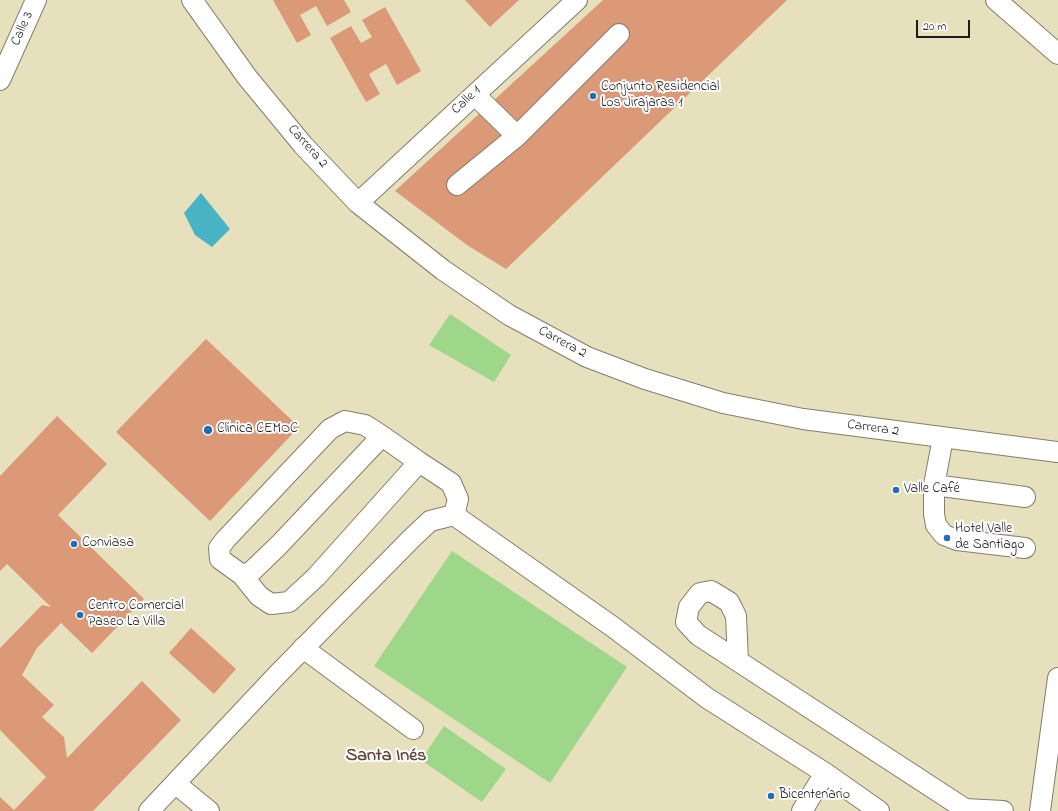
<!DOCTYPE html>
<meta charset="utf-8">
<style>
body{margin:0}
#map{position:relative;width:1058px;height:811px;overflow:hidden;background:#e6e0bc;font-family:"Indie Flower",sans-serif}
canvas{display:block}
.scale{position:absolute;left:916px;top:20px;width:54px;height:18px;box-sizing:border-box;border:2px solid #1c1c1c;border-top:0;padding-left:5px;font-size:12px;line-height:14px;white-space:nowrap;color:#1c1c1c;-webkit-text-stroke:3px #fff;paint-order:stroke}
</style>
<div id="map">
<canvas width="1058" height="811"></canvas>
<div class="scale">20 m</div>
</div>
<script>
const context = document.querySelector('canvas').getContext('2d');
context.lineJoin = 'round';
function fill(path, color) { context.fillStyle = color; context.fill(path, 'evenodd'); }
const poly = rows => new Path2D(rows.map(r => 'M' + r).join(''));
function trace(path, color, width, dash) { context.strokeStyle = color; context.lineWidth = width; context.lineCap = dash ? 'butt' : 'round'; context.setLineDash(dash || []); context.stroke(path); }
function label(font, color, halo, rows, align = 'center') {
  context.font = font + ' "Indie Flower",sans-serif'; context.lineWidth = 4; context.setLineDash([]); context.textBaseline = 'middle'; context.strokeStyle = halo; context.fillStyle = color; for (const [text, x, y, turn = 0] of rows) {
    context.save(); context.translate(x, y); context.rotate((+turn || 0) * Math.PI / 180); context.textAlign = isNaN(turn) ? turn : align; if (halo) context.strokeText(text, 0, 0); context.fillText(text, 0, 0); context.restore();
  }
}
fill(poly([
 [450,314,511,355,494,382,429,345],
 [452,551,627,667,550,783,374,666],
 [444,726,506,769,482,802,421,760]
]), '#9ed789');
fill(poly([
 [201,193,230,229,212,247,195,235,184,213]
]), '#47b3c4');
fill(poly([
 [273,0,344,0,351,12,327,26,316,6,300,15,311,35,297,43],
 [465,0,519,0,490,27],
 [603,0,787,0,506,269,467,245,395,191],
 [385,7,421,71,397,85,386,64,369,74,380,94,366,102,330,38,351,26,361,43,372,37,362,20],
 [206,339,299,427,210,521,116,432],
 [57,416,107,464,58,515,144,599,92,653,61,623,37,648,22,675,54,705,42,717,64,737,67,758,142,681,181,720,93,811,0,811,0,797,14,810,46,777,0,730,0,648,42,605,51,607,7,564,0,571,0,476],
 [191,628,236,669,214,694,169,653]
]), '#db9977');
const minor = poly([
 [192,0,247,77,303,145,358,203,443,270,509,315,587,357,645,379,723,403,803,419,1058,452],
 [996,0,1058,54],
 [0,80,36,0],
 [475,95,517,136,619,34],
 [457,185,517,136],
 [358,203,577,0],
 [382,436,279,545,251,572,242,575,220,559,219,548,226,539,330,429,345,421,365,425,382,436,419,462,451,483,458,499,454,515],
 [943,438,934,485,934,514,936,525,944,535,957,540,1025,548],
 [934,485,1025,497],
 [242,575,259,596,271,604,289,602,316,577,419,462],
 [303,648,413,729],
 [738,661,736,616,729,602,711,591,700,593,689,607,686,622,698,635,965,809,1003,811],
 [176,784,209,811],
 [149,811,278,674,412,538,430,521,454,515,613,627,707,698,825,773,879,811],
 [802,811,825,773],
 [1040,811,1058,678]
]);
trace(minor, '#817e6c', 22);
trace(minor, '#fff', 20);
for (const [x, y, r, color] of [
 [593,96,4,"#1f6fb2"],
 [208,430,5,"#1f6fb2"],
 [896,490,4,"#1f6fb2"],
 [947,538,4,"#1f6fb2"],
 [74,544,4,"#1f6fb2"],
 [80,615,4,"#1f6fb2"],
 [771,796,4,"#1f6fb2"]
]) { const dot = new Path2D(); dot.arc(x, y, r, 0, 2 * Math.PI); context.fillStyle = color; context.fill(dot); trace(dot, '#fff', 1.5); }
label('14px', '#1c1c1c', '#fff', [
 ["Calle 3",23,29,-66],
 ["Calle 1",467,101,-43],
 ["Carrera 2",307,147,48],
 ["Carrera 2",562,343,28],
 ["Carrera 2",873,429,8]
]);
label('14px', '#1c1c1c', '#fff', [
 ["Conjunto Residencial",601,88],
 ["Los Jirajaras 1",601,104],
 ["Clínica CEMOC",217,430],
 ["Valle Café",904,490],
 ["Hotel Valle",955,530],
 ["de Santiago",955,546],
 ["Conviasa",82,544],
 ["Centro Comercial",88,607],
 ["Paseo La Villa",88,623],
 ["Bicentenario",779,796]
], 'left');
label('bold 18px', '#5f483c', '#fff', [
 ["Santa Inés",386,757]
]);
</script>
